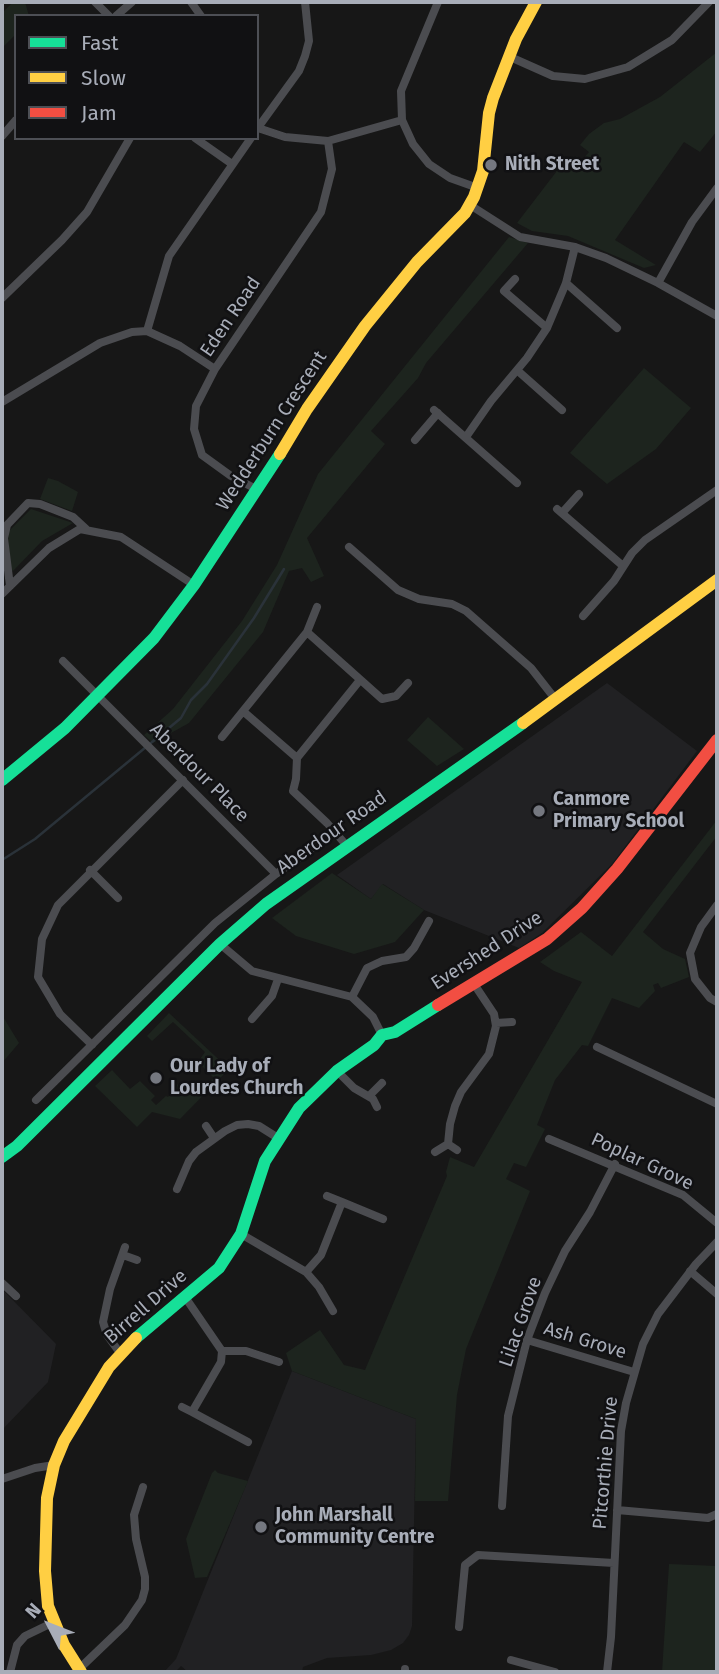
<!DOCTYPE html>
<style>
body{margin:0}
#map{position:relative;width:719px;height:1674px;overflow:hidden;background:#171717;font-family:"Fira Sans",sans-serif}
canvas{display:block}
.frame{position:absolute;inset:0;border:4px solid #a8adb8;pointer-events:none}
.legend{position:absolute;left:14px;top:14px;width:245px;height:126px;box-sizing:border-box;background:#111113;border:2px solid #4d4f55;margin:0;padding:9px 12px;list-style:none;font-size:21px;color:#a8adb8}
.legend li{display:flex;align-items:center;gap:14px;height:35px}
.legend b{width:35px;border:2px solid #4d4f55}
.north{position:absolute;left:14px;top:1590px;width:70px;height:70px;-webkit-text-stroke:5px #111113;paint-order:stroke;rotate:312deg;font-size:19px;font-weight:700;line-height:28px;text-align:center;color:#a8adb8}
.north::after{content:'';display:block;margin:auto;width:24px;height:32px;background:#a8adb8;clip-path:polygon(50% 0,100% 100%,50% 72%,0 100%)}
</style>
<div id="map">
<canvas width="719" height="1674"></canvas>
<div class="frame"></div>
<ul class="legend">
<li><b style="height:9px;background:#16e098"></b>Fast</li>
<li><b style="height:9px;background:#ffcf43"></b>Slow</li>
<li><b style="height:9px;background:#f24e42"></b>Jam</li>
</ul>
<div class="north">N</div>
</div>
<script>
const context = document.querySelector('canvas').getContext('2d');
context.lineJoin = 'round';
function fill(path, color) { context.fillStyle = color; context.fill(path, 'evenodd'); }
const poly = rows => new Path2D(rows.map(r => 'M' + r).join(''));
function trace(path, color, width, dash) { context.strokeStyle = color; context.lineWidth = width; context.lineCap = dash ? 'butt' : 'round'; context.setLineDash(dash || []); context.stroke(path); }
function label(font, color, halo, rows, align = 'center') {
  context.font = font + ' "Fira Sans",sans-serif'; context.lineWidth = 5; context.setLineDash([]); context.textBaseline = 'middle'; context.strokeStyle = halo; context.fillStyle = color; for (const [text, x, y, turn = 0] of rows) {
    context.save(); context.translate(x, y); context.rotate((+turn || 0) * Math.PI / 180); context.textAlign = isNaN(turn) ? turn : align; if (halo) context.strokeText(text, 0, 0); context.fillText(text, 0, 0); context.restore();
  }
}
fill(poly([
 [607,683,697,751,612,864,542,933,519,948,424,910,383,884,371,899,337,875],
 [2,1289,56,1344,48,1382,2,1430],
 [292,1371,416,1419,412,1626,409,1635,403,1643,391,1650,371,1655,327,1658,303,1667,302,1672,188,1672,181,1666,175,1672,164,1672,176,1659]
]), '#212123');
fill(poly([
 [13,2,25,2,29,16,16,16,16,34,2,48,2,13],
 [717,52,717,131,700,152,684,142,615,240,656,265,644,268,568,236,532,231,517,223,563,163,577,156,582,160,589,152,580,145,589,134,604,123,620,119,660,97],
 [509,237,528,243,426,363,418,378,371,431,385,444,307,538,324,576,311,582,302,568,289,571,263,632,189,723,153,743,144,735,173,709,242,621,277,565,318,474],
 [644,368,691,408,656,449,607,484,570,453],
 [48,478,58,481,78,492,72,511,40,499],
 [31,509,73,523,42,541,13,571,10,568,8,532],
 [428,717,464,749,437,766,407,740],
 [717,820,717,836,643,932,663,949,685,959,689,977,661,988,658,983,653,985,655,991,639,1008,612,998,588,1046,582,1045,555,1080,537,1125,545,1129,526,1167,514,1163,506,1179,530,1191,466,1349,457,1395,448,1501,415,1501,416,1419,292,1371,286,1353,320,1330,344,1365,365,1370,447,1176,446,1172,450,1157,474,1167,582,982,554,971,540,962,581,932,612,956],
 [332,873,371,899,382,884,424,910,395,942,354,954,296,936,272,918],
 [169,1013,229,1069,180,1119,152,1112,137,1127,95,1086,112,1070,130,1089,140,1081,155,1096,151,1100,156,1105,166,1096,168,1097,178,1084,192,1096,197,1095,214,1078,198,1062,205,1052,173,1022,152,1041,147,1036],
 [2,1015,19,1043,2,1063],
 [215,1470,218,1473,248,1481,207,1577,195,1578,186,1539,212,1473],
 [669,1564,717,1566,717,1672,662,1672]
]), '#1d241e');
trace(poly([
 [2,860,35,839,181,718,191,700,207,684,254,618,284,569]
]), '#2a3239', 2.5);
trace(poly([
 [95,2,109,16],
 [191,2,201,16],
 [438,2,401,91,402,120,413,144,429,164,450,178,478,188],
 [116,16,132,2],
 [508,56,553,76,585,79,628,67,672,40,709,2],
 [258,128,285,137,328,141,402,120],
 [257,129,299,71,305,56,309,41,305,2],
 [2,136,16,120],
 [195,138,232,164],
 [470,205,520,237,575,247,606,258,658,283,717,316],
 [515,279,504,291,547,328],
 [566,283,617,328],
 [658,283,692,222,717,188],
 [2,298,62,240,87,212,130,138],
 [147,331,169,256,251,138],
 [518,371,562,410],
 [2,402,100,343,132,332,147,331,180,346,215,369],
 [434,410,517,483],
 [466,437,491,401,527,358,547,328,566,283,575,247],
 [415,440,438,413],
 [258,490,231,476,202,455,194,429,196,406,215,369,321,212,332,169,328,141],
 [557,509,623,566],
 [562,513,579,494],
 [349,547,398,590,419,599,452,604,466,611,531,668,556,700],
 [10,586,4,538,7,525,28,503,40,504,73,517,86,529],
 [2,594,49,548,80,529,121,537,194,585],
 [317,607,307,632,382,699,396,696,408,683],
 [583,616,614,581,632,553,645,540,717,490],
 [63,661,276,874],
 [244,712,297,758],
 [222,737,307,632],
 [347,846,327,823,293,791,296,779,297,758,360,680],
 [90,870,118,898],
 [717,905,701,927,690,953,695,979,710,998,717,1002],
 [220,944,252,971,352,997,373,1017,382,1035],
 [352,997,367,968,382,961,406,957,414,948,429,921],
 [252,1019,272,996,278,979],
 [496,1023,512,1022],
 [92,1045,60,1014,38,977,42,939,58,905,183,780],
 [597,1047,717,1104],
 [337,1071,354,1088,373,1099,377,1107],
 [369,1096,382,1083],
 [36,1100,215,923,276,874,317,845],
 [206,1126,214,1138],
 [549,1139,683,1195,717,1223],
 [457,1150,448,1144,450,1124,455,1106,461,1092,489,1054,496,1026,494,1014,474,984],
 [435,1152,448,1144],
 [177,1189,189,1161,196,1152,225,1131,237,1125,248,1124,259,1126,278,1138],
 [327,1196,342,1202],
 [241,1234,306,1272,319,1287,333,1311],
 [123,1255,137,1260],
 [690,1271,717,1294],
 [306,1272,321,1255,342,1202,383,1219],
 [2,1283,16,1296],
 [185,1297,222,1351,221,1362,192,1412,248,1442],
 [527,1340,634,1372],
 [222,1351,246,1351,279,1362],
 [120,1353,107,1335,103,1322,110,1289,125,1247],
 [182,1407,192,1412],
 [2,1479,35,1468,54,1465],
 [502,1506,508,1416,527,1340,545,1293,565,1251,590,1212,615,1164],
 [617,1510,708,1518,717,1514],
 [459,1627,465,1565,478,1555,614,1563],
 [511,1660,555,1672],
 [79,1669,125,1625,142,1600,145,1589,145,1577,136,1539,134,1515,143,1487],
 [10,1672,17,1645,25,1636,54,1622],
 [405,1672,405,1669],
 [607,1672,611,1637,621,1431,626,1403,643,1344,658,1314,696,1264,717,1242]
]), '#4b4c50', 8);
trace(poly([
 [2,780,65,728,154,638,194,585,280,454],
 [2,1157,17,1146,220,944,266,904,523,723],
 [136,1338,219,1268,241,1234,265,1161,299,1108,337,1071,374,1045,382,1035,395,1032,438,1005]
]), '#16e098', 12);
trace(poly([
 [280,454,307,409,365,326,417,262,465,213,474,197,483,171,489,113,493,98,516,39,536,2],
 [523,723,717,580],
 [81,1672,64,1645,48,1606,45,1571,47,1498,54,1465,64,1441,109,1367,136,1338]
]), '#ffcf43', 12);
trace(poly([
 [438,1005,547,939,582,908,617,869,717,740]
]), '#f24e42', 12);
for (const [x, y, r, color] of [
 [491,165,7,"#757880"],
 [539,811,7,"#757880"],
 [156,1078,7,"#757880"],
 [261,1527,7,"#757880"]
]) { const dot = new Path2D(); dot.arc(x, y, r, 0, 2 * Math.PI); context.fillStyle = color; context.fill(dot); trace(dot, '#111113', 2.5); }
label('bold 19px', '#a8adb8', '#111113', [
 ["Nith Street",505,165],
 ["Canmore",553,800],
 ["Primary School",553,822],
 ["Our Lady of",170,1067],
 ["Lourdes Church",170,1089],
 ["John Marshall",275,1516],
 ["Community Centre",275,1538]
], 'left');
label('19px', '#a8adb8', '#111113', [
 ["Eden Road",231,317,-56],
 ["Wedderburn Crescent",272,431,-57],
 ["Aberdour Place",199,773,45],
 ["Aberdour Road",332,833,-35],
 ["Evershed Drive",487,951,-33],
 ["Poplar Grove",642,1162,25],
 ["Birrell Drive",146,1307,-41],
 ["Lilac Grove",521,1322,-71],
 ["Ash Grove",585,1341,17],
 ["Pitcorthie Drive",606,1463,-85]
]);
</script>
